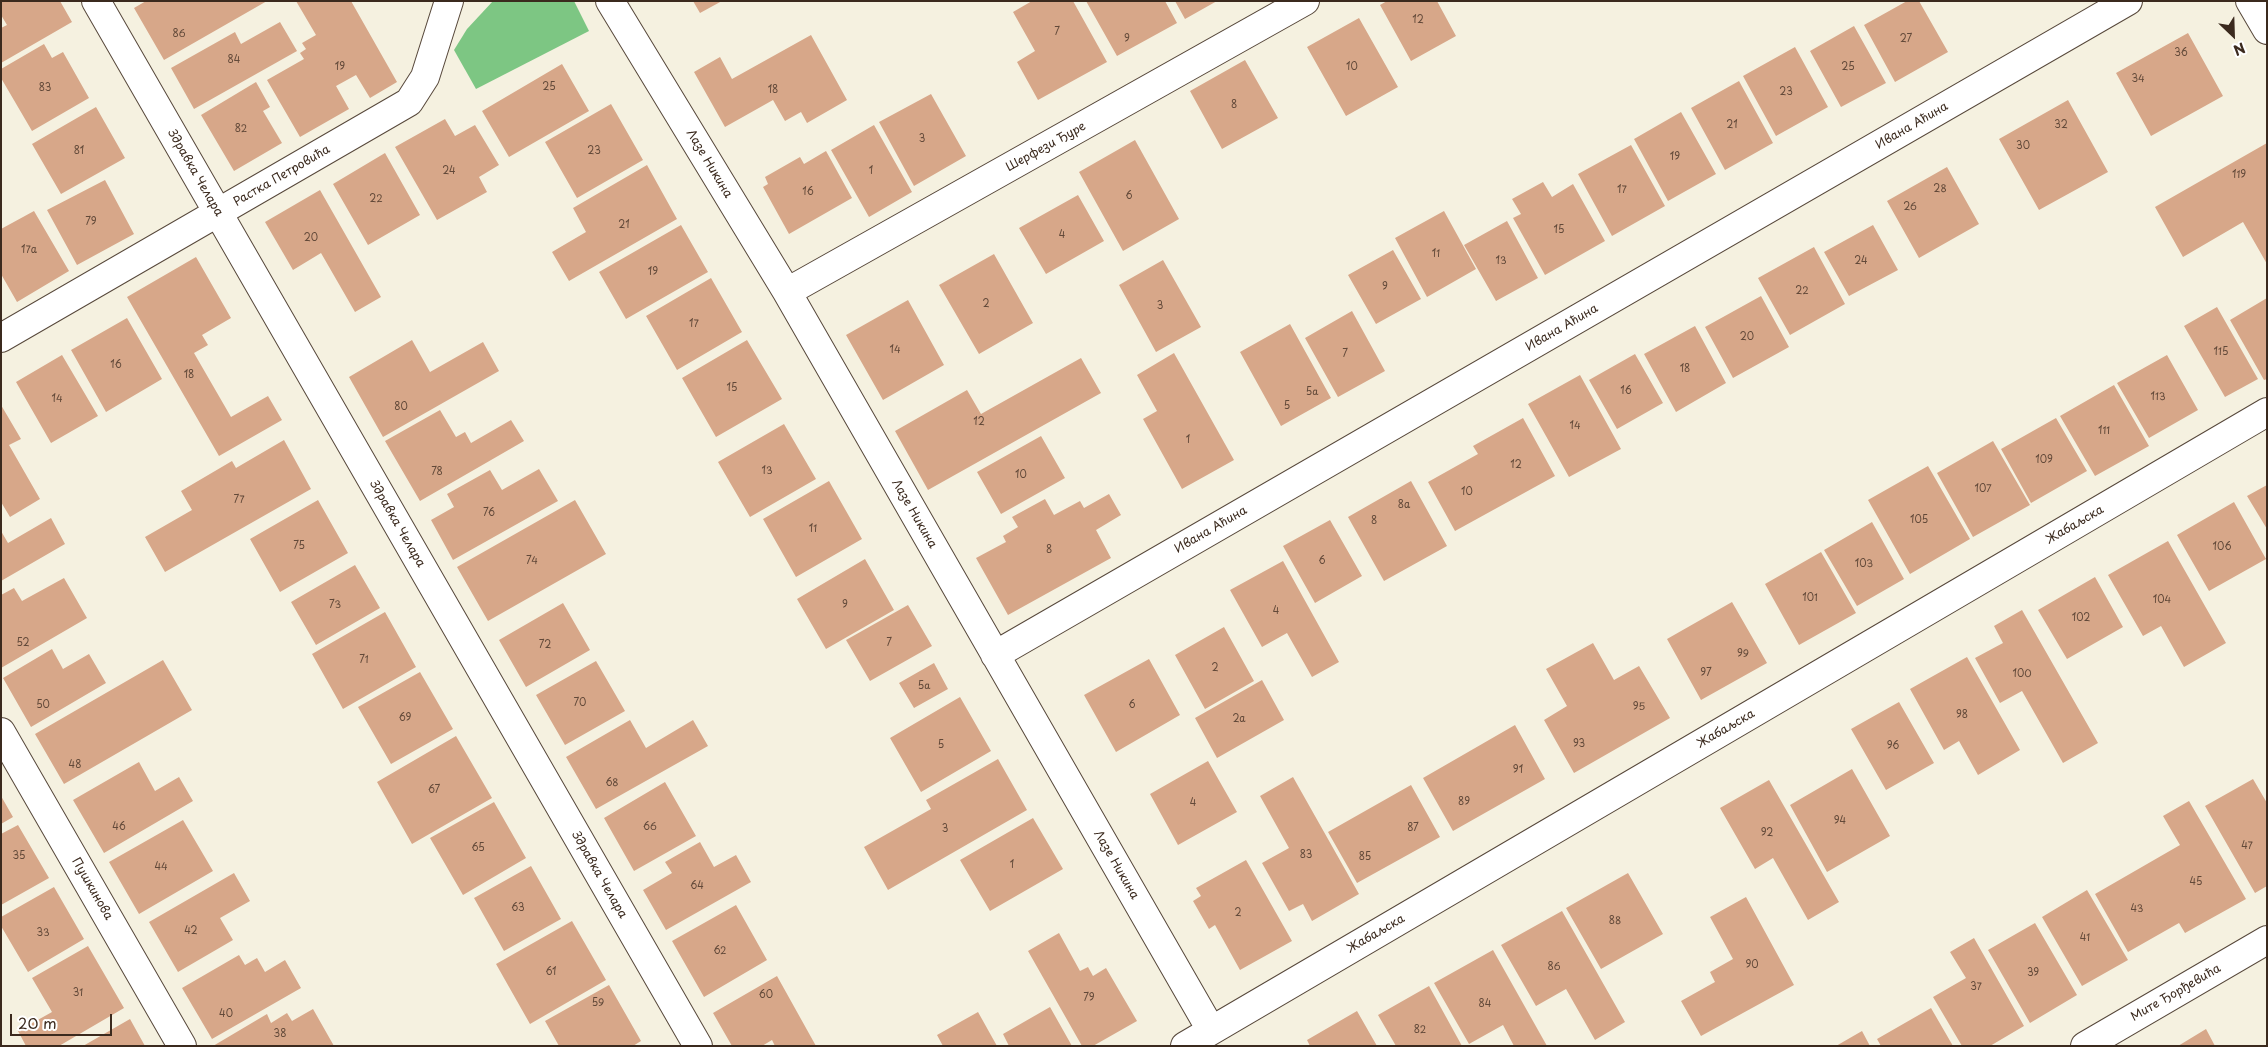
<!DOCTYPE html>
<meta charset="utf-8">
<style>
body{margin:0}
#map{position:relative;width:2268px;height:1047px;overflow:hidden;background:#f5f1e0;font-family:"Playpen Sans",sans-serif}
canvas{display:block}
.frame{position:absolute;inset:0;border:2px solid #3b2a1e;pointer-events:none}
.north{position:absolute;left:2208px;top:10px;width:50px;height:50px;-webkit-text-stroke:4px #fff;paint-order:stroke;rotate:156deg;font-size:14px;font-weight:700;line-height:20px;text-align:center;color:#3b2a1e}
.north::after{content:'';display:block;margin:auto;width:18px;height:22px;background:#3b2a1e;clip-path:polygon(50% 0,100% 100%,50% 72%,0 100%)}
.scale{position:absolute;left:10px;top:1014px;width:102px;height:22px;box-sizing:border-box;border:2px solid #3b2a1e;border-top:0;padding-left:6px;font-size:15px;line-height:18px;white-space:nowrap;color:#3b2a1e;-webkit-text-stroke:4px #fff;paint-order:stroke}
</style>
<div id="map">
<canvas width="2268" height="1047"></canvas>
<div class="frame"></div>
<div class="north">N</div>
<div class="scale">20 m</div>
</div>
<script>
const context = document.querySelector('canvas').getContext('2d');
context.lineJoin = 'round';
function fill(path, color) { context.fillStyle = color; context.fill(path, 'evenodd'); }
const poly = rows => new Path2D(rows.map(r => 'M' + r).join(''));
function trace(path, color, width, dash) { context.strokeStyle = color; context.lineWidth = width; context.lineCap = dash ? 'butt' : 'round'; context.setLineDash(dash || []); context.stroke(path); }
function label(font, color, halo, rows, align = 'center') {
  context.font = font + ' "Playpen Sans",sans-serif'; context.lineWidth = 4; context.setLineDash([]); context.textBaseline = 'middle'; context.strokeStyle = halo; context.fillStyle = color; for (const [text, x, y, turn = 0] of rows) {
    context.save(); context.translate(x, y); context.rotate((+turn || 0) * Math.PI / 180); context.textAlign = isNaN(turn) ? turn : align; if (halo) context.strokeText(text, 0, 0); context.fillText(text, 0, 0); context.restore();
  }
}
fill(poly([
 [493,1,574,1,589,31,476,89,454,50,467,29]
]), '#7dc683');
fill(poly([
 [3,1,60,1,72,22,1,63,1,28,7,25,1,15,1,2],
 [146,1,267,1,164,60,134,8],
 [296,1,351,1,397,82,370,98,356,75,336,86,349,109,300,137,267,80,304,59,300,53,306,49,302,43,316,35],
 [693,1,722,1,700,13],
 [1032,1,1073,1,1107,62,1038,100,1017,62,1035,51,1013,12],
 [1086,1,1165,1,1177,23,1117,56],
 [1175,1,1217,1,1185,19],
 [1387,1,1437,1,1456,36,1411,61,1380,5],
 [1907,1,1919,1,1948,52,1895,82,1864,25],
 [1359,18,1398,87,1346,116,1307,47],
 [280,22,297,51,194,109,171,68,235,32,241,44],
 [1854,26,1886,83,1841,107,1810,51],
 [2188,33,2223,96,2151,136,2116,73],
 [811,35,847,100,807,123,801,112,785,121,773,100,725,127,694,72,720,57,732,79],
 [44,44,52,58,63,52,89,98,32,131,1,78,1,69],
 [1795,47,1828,107,1776,136,1743,76],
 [1245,60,1278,118,1222,149,1190,91],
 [562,64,589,111,509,157,482,111],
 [1739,81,1773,143,1725,170,1691,108],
 [256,82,270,107,263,111,282,143,234,171,201,115],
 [931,94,966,156,914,186,879,122],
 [2068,100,2108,172,2039,210,1999,139],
 [611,104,643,160,577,198,545,142],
 [96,107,125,158,61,194,32,144],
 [1681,112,1716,174,1668,201,1634,139],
 [445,119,455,136,475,125,499,165,479,177,487,192,437,220,395,147],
 [874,125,912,192,869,217,831,150],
 [1135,140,1179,219,1123,251,1079,172],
 [2267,143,2267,264,2243,222,2183,257,2155,207],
 [1631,145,1665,206,1612,236,1578,174],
 [826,151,852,198,789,234,763,187,768,184,765,177,800,157,804,164],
 [385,153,420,215,368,245,333,184],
 [647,165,677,219,569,281,552,252,586,232,573,208],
 [1947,167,1979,224,1919,258,1887,201],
 [105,180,134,234,77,265,47,210],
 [1543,182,1552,197,1573,184,1605,241,1545,275,1513,218,1521,214,1512,199],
 [320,190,381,297,355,312,321,253,293,270,265,222],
 [1078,195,1104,241,1046,274,1019,228],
 [34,211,69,271,17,302,1,274,1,229],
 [1444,211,1476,269,1427,297,1395,238],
 [1507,221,1538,278,1496,301,1464,245],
 [681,225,708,272,626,319,599,272],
 [1873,225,1898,270,1849,296,1824,252],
 [1814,247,1845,304,1790,335,1758,278],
 [1393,250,1421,299,1376,324,1348,275],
 [994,254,1033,323,979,354,939,285],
 [196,257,231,318,202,335,208,345,194,353,231,417,268,396,282,420,219,456,127,297],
 [1163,260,1201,327,1156,352,1119,285],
 [711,278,742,332,677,370,646,316],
 [1761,296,1789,347,1733,378,1705,327],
 [2267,298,2267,379,2264,380,2230,320],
 [908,300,944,365,883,400,846,335],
 [2217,307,2258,379,2225,397,2184,326],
 [1352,311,1385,371,1338,397,1305,338],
 [127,318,162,379,106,412,71,350],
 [1290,324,1331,398,1281,426,1240,352],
 [1695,326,1726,383,1676,412,1644,354],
 [412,340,430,372,483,342,499,371,383,437,349,377],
 [747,340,782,399,716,437,682,378],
 [1174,353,1234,460,1182,489,1143,419,1157,411,1137,375],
 [1635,354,1663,403,1617,429,1589,380],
 [62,355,98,416,51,443,16,382],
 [2167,355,2198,410,2149,438,2117,383],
 [1081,358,1101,393,928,490,895,431,967,390,981,414],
 [1580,375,1621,449,1569,477,1528,404],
 [2114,385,2149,446,2095,476,2060,416],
 [1,405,21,439,9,445,40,499,10,517,1,502],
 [440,410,456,437,465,432,471,443,511,420,524,441,420,501,385,441],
 [1523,418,1555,476,1455,531,1428,482,1478,454,1473,446],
 [2056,418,2087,471,2031,503,2001,449],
 [784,424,816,479,750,517,718,462],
 [1041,436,1065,478,1001,514,977,472],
 [284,440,311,489,165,572,145,537,192,510,181,491,232,461,236,468],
 [1993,441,2030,505,1973,537,1937,473],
 [1928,466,1970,539,1910,574,1868,500],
 [539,469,558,501,453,560,431,520,454,507,447,494,490,470,502,490],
 [829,481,862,539,796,577,763,519],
 [1411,481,1447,546,1384,581,1348,517],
 [2267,485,2267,529,2247,496],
 [1109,494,1121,515,1096,530,1111,558,1008,615,976,558,1006,542,1003,536,1018,527,1012,517,1045,499,1054,515,1080,501,1084,508],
 [318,500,348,553,280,592,250,539],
 [575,500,606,554,488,621,457,567],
 [2234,502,2266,559,2209,591,2177,535],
 [51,518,65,544,1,581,1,531,8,543],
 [1330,520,1362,576,1315,603,1283,546],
 [1872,522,1904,579,1857,606,1824,550],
 [2168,541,2226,643,2184,667,2161,626,2143,636,2108,575],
 [1821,552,1856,613,1799,645,1765,584],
 [865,559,894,610,826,649,797,599],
 [1283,561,1339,662,1312,677,1287,633,1262,647,1230,590],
 [355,565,380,608,316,645,291,602],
 [2095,577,2123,627,2067,659,2038,610],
 [64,578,87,618,1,668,1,595,14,588,22,601],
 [1732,602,1767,663,1701,700,1667,639],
 [563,603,590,650,526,687,499,640],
 [908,605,932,646,870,681,846,640],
 [2022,610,2098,743,2063,763,2022,691,2000,703,1975,658,2003,643,1994,626],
 [385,612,416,667,343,709,312,654],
 [1224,627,1254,681,1205,709,1175,655],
 [1593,643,1614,680,1639,666,1670,718,1574,773,1544,720,1567,706,1546,669],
 [52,649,63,669,89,654,106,683,31,727,3,678],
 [1967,657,2020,750,1978,775,1959,741,1944,750,1910,689],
 [1149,659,1180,715,1116,752,1084,695],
 [163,660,192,710,64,784,35,734],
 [596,661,625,711,565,745,536,695],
 [934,663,948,689,914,708,899,683],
 [420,672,453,729,391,764,358,707],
 [1262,680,1284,720,1217,758,1195,718],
 [960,697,991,751,921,792,890,738],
 [1899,702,1934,763,1886,790,1851,729],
 [630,720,646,748,693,720,708,746,596,809,566,757],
 [1515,725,1545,779,1453,831,1423,778],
 [456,736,492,798,412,844,377,782],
 [998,759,1027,810,888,890,864,847,931,809,926,800],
 [1208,761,1237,812,1178,845,1150,794],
 [139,762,155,791,179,777,193,801,104,853,73,800],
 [1852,769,1890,836,1827,872,1790,805],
 [1293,777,1359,894,1312,921,1303,904,1289,911,1262,863,1289,848,1260,796],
 [2253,779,2267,803,2267,886,2255,893,2205,806],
 [1769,780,1839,902,1808,920,1773,858,1755,869,1720,808],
 [665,782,696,836,634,871,604,818],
 [1411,785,1440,837,1357,883,1328,832],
 [1,796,13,817,1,824],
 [2189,801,2246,899,2185,933,2179,923,2128,952,2095,894,2180,845,2163,816],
 [494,802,526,858,463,895,430,838],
 [1033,818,1063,869,990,911,960,860],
 [183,820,213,871,139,914,109,862],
 [18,825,49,878,1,905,1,834],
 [700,842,714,867,736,855,751,882,666,930,643,890,672,873,665,862],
 [1246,860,1292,941,1240,970,1215,925,1209,929,1193,901,1201,896,1196,888],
 [531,866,561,919,504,951,474,898],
 [234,873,250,901,220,918,233,940,178,972,149,922],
 [1628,873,1663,934,1601,969,1566,908],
 [54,887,84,939,28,972,1,926,1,917],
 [2087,890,2128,960,2082,986,2042,917],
 [1746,897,1794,985,1701,1036,1681,1001,1715,982,1710,972,1733,959,1710,917],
 [736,905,767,960,704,997,672,941],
 [1562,911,1625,1022,1595,1040,1566,989,1536,1006,1501,945],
 [572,921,606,980,530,1024,496,964],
 [2035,923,2077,995,2030,1023,1988,950],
 [1059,933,1080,971,1088,967,1093,976,1106,968,1137,1021,1093,1046,1082,1046,1028,951],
 [1974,938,2024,1026,1990,1046,1962,1046,1933,997,1966,978,1950,952],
 [88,946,124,1008,59,1046,26,1046,18,1031,52,1012,32,978],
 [1493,950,1547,1046,1514,1046,1503,1025,1469,1044,1434,983],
 [239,955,245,965,257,958,265,972,285,960,301,988,212,1039,182,988],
 [777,976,816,1046,775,1046,772,1040,762,1046,732,1046,713,1013],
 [609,985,641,1041,633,1046,559,1046,545,1021],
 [1429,986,1462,1046,1396,1046,1378,1015],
 [1050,1007,1072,1046,1009,1046,1003,1034],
 [1931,1008,1953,1046,1881,1046,1877,1039],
 [313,1009,334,1046,213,1046,267,1014,271,1023,287,1013,292,1021],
 [1357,1011,1377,1046,1310,1046,1307,1040],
 [978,1012,997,1046,943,1046,937,1035],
 [130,1019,145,1046,83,1046],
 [2206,1029,2215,1046,2178,1046],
 [1862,1031,1870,1046,1836,1046]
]), '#d7a789');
const minor = poly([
 [96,1,698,1046],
 [610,1,787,292,1211,1030],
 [2250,1,2267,30],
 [787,292,1305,1],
 [1,338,409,102,425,77,449,1],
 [995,655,2128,1],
 [1,732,182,1046],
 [1185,1046,2267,412],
 [2085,1046,2267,940]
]);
trace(minor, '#57483b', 30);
trace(minor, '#fff', 28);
label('10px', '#624939', null, [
 ["12",1418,20],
 ["7",1057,32],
 ["86",179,34],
 ["9",1127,39],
 ["27",1906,39],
 ["36",2181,53],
 ["84",234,60],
 ["19",340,67],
 ["10",1352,67],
 ["25",1848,67],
 ["34",2138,79],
 ["25",549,87],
 ["83",45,88],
 ["18",773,90],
 ["23",1786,92],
 ["8",1234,105],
 ["21",1732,125],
 ["32",2061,125],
 ["82",241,129],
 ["3",922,139],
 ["30",2023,146],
 ["81",79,151],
 ["23",594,151],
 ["19",1675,157],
 ["24",449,171],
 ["1",871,171],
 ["119",2239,175],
 ["28",1940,189],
 ["17",1622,190],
 ["16",808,192],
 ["6",1129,196],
 ["22",376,199],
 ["26",1910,207],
 ["79",91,222],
 ["21",624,225],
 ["15",1559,230],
 ["4",1062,235],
 ["20",311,238],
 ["17a",29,250],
 ["11",1436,254],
 ["13",1501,261],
 ["24",1861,261],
 ["19",653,272],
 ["9",1385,287],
 ["22",1802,291],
 ["2",986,304],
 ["3",1160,306],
 ["17",694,324],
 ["20",1747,337],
 ["14",895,350],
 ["115",2221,352],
 ["7",1345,354],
 ["16",116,365],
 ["18",1685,369],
 ["18",189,375],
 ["15",732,388],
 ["16",1626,391],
 ["5a",1312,392],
 ["113",2158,397],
 ["14",57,399],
 ["5",1287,406],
 ["80",401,407],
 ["12",979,422],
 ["14",1575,426],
 ["111",2104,431],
 ["1",1188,440],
 ["109",2044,460],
 ["12",1516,465],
 ["13",767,471],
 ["78",437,472],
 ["10",1021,475],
 ["107",1983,489],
 ["10",1467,492],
 ["77",239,500],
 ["8a",1404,505],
 ["76",489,513],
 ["105",1919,520],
 ["8",1374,521],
 ["11",813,529],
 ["75",299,546],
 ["106",2222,547],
 ["8",1049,550],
 ["74",532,561],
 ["6",1322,561],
 ["103",1864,564],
 ["101",1810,598],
 ["104",2162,600],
 ["73",335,605],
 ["9",845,605],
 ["4",1276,611],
 ["102",2081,618],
 ["52",23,643],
 ["7",889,643],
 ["72",545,645],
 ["99",1743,654],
 ["71",364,660],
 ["2",1215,668],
 ["97",1706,673],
 ["100",2022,674],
 ["5a",924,686],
 ["70",580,703],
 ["50",43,705],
 ["6",1132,705],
 ["95",1639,707],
 ["98",1962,715],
 ["69",405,718],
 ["2a",1239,719],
 ["93",1579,744],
 ["5",941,745],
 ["96",1893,746],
 ["48",75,765],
 ["91",1518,770],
 ["68",612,783],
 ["67",434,790],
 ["89",1464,802],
 ["4",1193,803],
 ["94",1840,821],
 ["46",119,827],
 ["66",650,827],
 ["87",1413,828],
 ["3",945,829],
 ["92",1767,833],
 ["47",2247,846],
 ["65",478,848],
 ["83",1306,855],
 ["35",19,856],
 ["85",1365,857],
 ["1",1012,865],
 ["44",161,867],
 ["45",2196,882],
 ["64",697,886],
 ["63",518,908],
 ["43",2137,909],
 ["2",1238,913],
 ["88",1615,921],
 ["42",191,931],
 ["33",43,933],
 ["41",2085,938],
 ["62",720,951],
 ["90",1752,965],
 ["86",1554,967],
 ["61",551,972],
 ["39",2033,973],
 ["37",1976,987],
 ["31",78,993],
 ["60",766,995],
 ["79",1089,998],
 ["59",598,1003],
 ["84",1485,1004],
 ["40",226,1014],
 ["82",1420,1030],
 ["38",280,1034]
]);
label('12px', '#3b2a1e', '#fff', [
 ["Ивана Аћина",1912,126,-30],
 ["Шерфези Ђуре",1046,147,-29],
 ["Лазе Никина",709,164,59],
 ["Здравка Челара",195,173,60],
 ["Растка Петровића",282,176,-30],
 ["Ивана Аћина",1562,328,-30],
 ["Лазе Никина",914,514,60],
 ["Здравка Челара",397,524,60],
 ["Жабаљска",2075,525,-30],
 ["Ивана Аћина",1211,530,-30],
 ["Жабаљска",1726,729,-30],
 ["Лазе Никина",1116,865,60],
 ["Здравка Челара",599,875,60],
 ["Пушкинова",92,889,60],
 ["Жабаљска",1376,934,-30],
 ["Мите Ђорђевића",2176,993,-30]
]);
</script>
